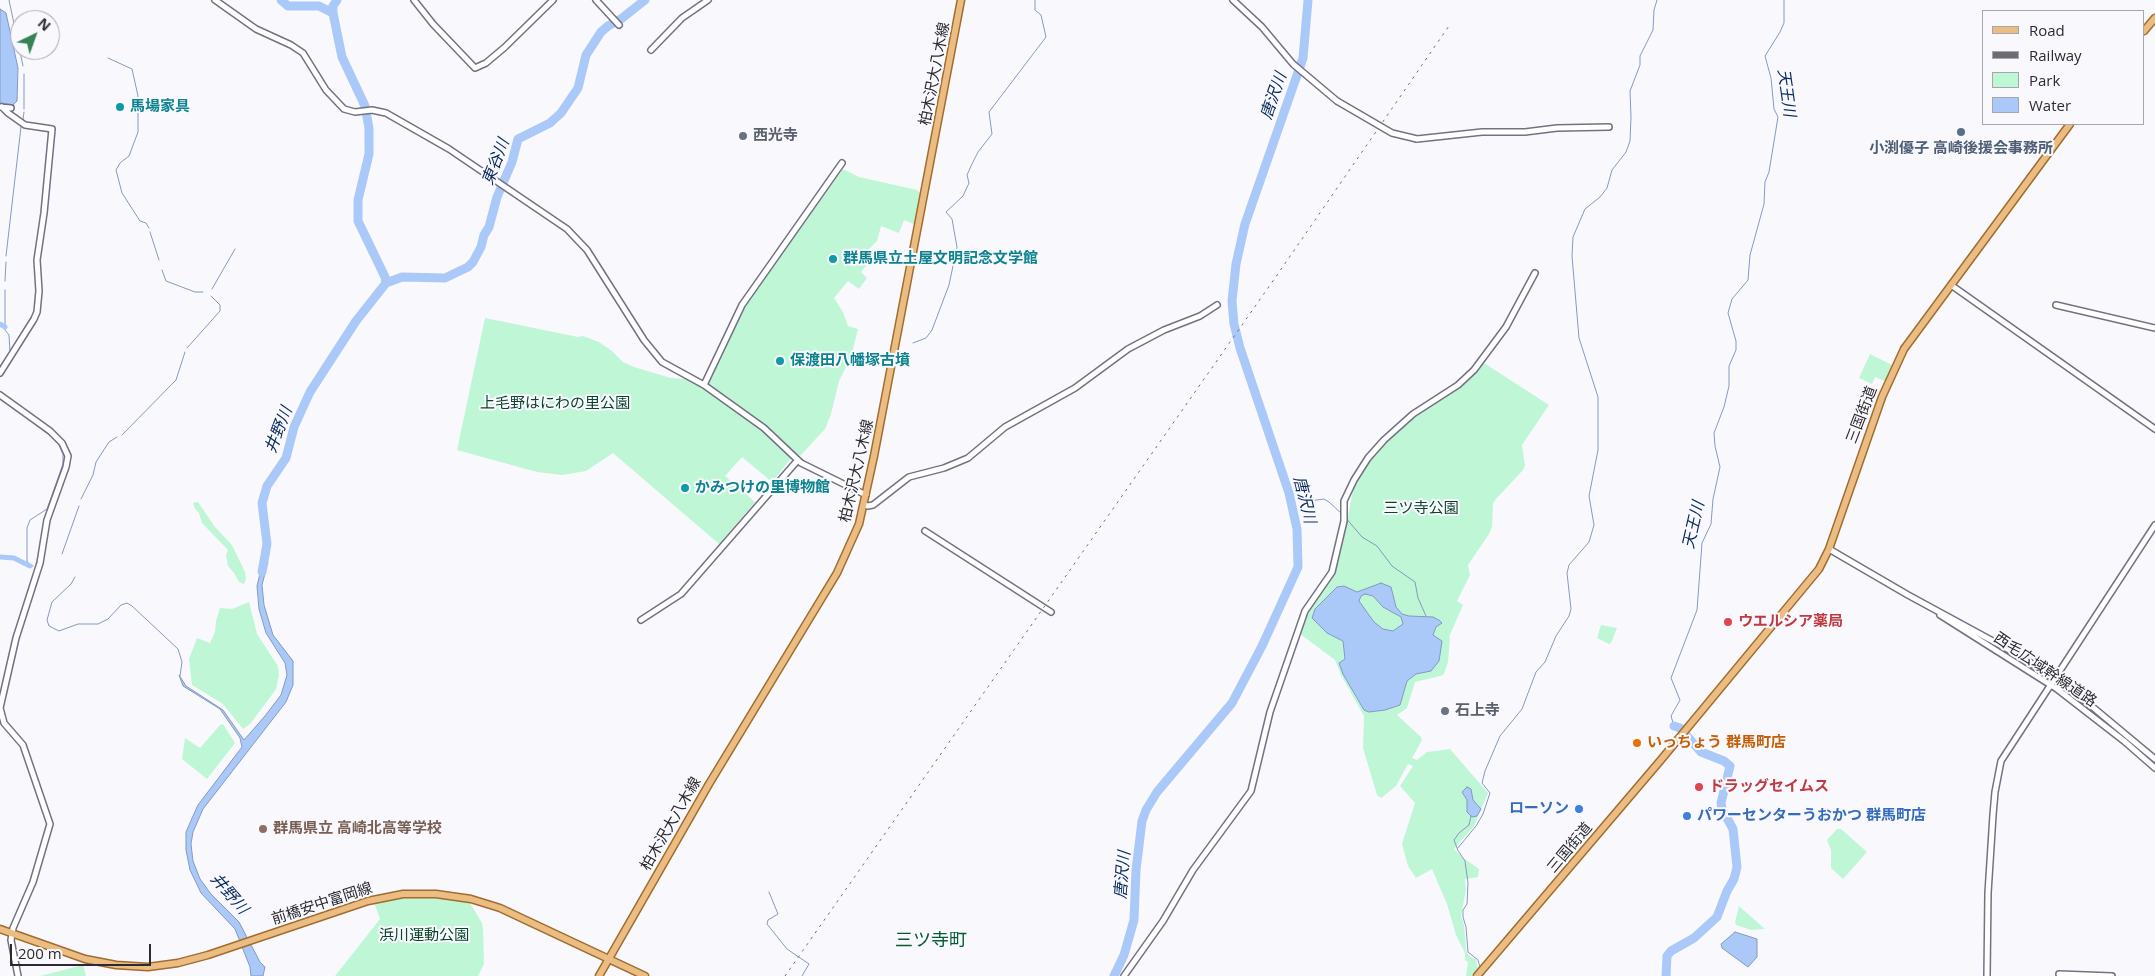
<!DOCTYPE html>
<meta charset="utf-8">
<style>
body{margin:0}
#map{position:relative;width:2155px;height:976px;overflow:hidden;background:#f9f9fd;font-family:"Open Sans",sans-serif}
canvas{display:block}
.legend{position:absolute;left:1982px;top:10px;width:162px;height:115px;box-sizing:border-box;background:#f9f9fd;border:1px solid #a7a6ac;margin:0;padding:6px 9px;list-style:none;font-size:15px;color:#2b2a32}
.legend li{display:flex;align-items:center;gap:10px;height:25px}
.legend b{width:25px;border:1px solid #a7a6ac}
.north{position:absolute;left:10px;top:10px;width:50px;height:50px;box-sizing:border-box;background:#f9f9fd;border:1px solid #a7a6ac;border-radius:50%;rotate:42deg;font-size:14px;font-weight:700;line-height:20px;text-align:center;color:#2b2a32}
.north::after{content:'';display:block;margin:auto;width:18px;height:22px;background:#338556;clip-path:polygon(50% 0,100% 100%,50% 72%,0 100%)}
.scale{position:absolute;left:10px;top:944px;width:141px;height:22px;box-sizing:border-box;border:2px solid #2b2a32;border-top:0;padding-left:6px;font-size:15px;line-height:18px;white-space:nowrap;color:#2b2a32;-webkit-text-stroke:4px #f9f9fd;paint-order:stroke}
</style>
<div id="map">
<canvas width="2155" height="976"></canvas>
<ul class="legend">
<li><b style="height:6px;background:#ecbd82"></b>Road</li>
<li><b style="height:6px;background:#6d6c73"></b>Railway</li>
<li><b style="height:14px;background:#bef6d6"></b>Park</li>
<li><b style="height:14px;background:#abc9f8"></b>Water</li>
</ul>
<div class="north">N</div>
<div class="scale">200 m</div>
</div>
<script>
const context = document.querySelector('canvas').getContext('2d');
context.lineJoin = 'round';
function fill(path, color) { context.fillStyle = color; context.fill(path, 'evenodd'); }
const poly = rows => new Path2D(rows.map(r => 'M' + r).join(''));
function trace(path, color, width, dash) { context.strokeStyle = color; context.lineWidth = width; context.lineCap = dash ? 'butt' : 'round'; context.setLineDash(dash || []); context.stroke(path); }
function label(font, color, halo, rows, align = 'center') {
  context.font = font + ' "Open Sans","Noto Sans JP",sans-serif'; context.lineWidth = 4; context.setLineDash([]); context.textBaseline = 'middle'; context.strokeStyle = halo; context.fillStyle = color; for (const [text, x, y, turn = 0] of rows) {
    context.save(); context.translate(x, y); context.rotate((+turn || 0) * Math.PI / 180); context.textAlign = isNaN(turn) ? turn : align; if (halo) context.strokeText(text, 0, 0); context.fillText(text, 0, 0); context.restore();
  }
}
fill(poly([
 [843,169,859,177,917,190,921,194,916,225,904,220,899,233,881,226,877,241,864,254,870,261,861,272,867,278,859,289,848,281,834,298,843,312,848,326,858,329,851,357,839,381,831,414,825,429,800,456,797,454,789,461,772,482,742,457,725,476,755,502,719,544,613,453,586,471,562,475,537,472,457,450,485,318,578,337,583,336,599,342,612,351,623,362,634,367,671,378,685,379,702,387,708,383,741,310],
 [1870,354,1892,365,1885,381,1875,377,1872,384,1859,378],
 [1484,363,1549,405,1522,445,1525,465,1523,470,1495,500,1493,504,1492,527,1489,534,1468,565,1470,575,1457,601,1463,605,1449,637,1450,638,1448,662,1445,671,1443,675,1436,677,1415,682,1407,708,1397,715,1421,737,1422,740,1412,758,1417,760,1427,752,1450,749,1488,793,1474,826,1454,849,1462,857,1479,869,1478,877,1465,879,1466,890,1461,916,1464,925,1466,949,1468,955,1476,960,1478,968,1472,976,1466,976,1468,962,1465,960,1465,953,1456,935,1447,904,1432,869,1416,878,1408,866,1402,844,1415,803,1400,786,1413,766,1408,764,1396,786,1381,798,1377,795,1363,748,1364,716,1341,675,1335,660,1299,633,1307,610,1326,585,1334,571,1345,519,1348,517,1353,490,1366,465,1381,447,1408,422,1460,386],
 [198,502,215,527,232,545,245,572,246,579,244,584,239,582,234,573,228,566,226,555,228,550,202,523,199,513,195,509,193,503],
 [249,602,257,634,278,666,279,675,276,689,271,696,250,724,243,729,223,704,192,685,189,659,197,638,210,643,215,632,216,621,220,608,232,609],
 [1601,625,1617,628,1611,643,1609,644,1597,638],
 [223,724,235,743,207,779,182,759,185,738,200,748,220,725],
 [1837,829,1841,829,1867,852,1843,879,1831,868,1831,850,1827,840],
 [397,897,446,897,470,903,482,923,483,929,484,964,478,976,335,976,380,919,374,902],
 [1739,906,1765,929,1751,930,1736,925,1735,922],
 [83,965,86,976,40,976]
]), '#bef6d6');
const water = poly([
 [0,9,6,13,18,68,17,101,13,105,0,103,0,9],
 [263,561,268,562,262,585,264,605,273,635,293,661,293,685,286,702,203,809,193,832,191,844,193,861,200,879,211,894,239,922,260,962,265,967,263,976,251,976,250,967,235,929,201,893,190,870,186,850,186,832,193,816,198,805,242,747,240,738,220,709,183,686,179,675,186,686,223,710,244,740,265,716,281,695,287,675,285,663,266,633,259,609,257,586,263,561],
 [1381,583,1391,587,1396,607,1402,614,1409,616,1433,617,1439,620,1442,623,1436,627,1433,635,1442,641,1439,661,1431,671,1416,674,1407,681,1400,705,1385,710,1369,712,1364,710,1343,674,1339,663,1345,659,1343,641,1327,633,1312,618,1315,609,1337,587,1344,586,1357,592,1381,583],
 [1365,594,1373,596,1383,607,1401,617,1403,624,1393,631,1383,629,1374,622,1359,601,1361,596,1365,594],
 [1467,787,1471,789,1473,800,1481,809,1477,816,1472,817,1467,812,1467,800,1462,792,1467,787],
 [1735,932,1757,939,1757,957,1748,967,1722,948,1721,944,1735,932]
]);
fill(water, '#abc9f8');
trace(water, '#8599bd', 1);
trace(poly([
 [9,0,23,66],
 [108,58,132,69,138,96,138,132,129,156,120,163,116,170,122,193,140,221,146,223,149,228],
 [24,74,24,109],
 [23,120,24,112],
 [150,232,159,260],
 [6,256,21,127],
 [162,270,166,281,195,292,203,292],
 [5,281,6,262],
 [212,289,235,249],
 [913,343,926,338,932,330,949,285,957,247,952,219,946,212,963,196,969,183,967,175,972,164,978,152,992,134,989,112,1046,37,1041,15,1035,10,1035,0],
 [187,348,220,311,220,305,211,296],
 [0,366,10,352,9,335,5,330,5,290],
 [5,402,52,437,59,445,63,454,63,464,47,509,30,520,27,528,27,561,30,566,33,566],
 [122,435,176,380,185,352],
 [1300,497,1309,501,1324,499,1329,502,1342,514],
 [81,499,93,475,96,462,109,442,117,437],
 [1345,517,1362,537,1377,546,1392,566,1415,582,1418,598,1426,616],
 [62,554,79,506],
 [75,577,71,584,52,602,47,620,49,626,59,631,78,624,98,624,108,619,121,605,127,603,132,606,178,649,182,662,180,676],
 [1674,726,1671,716,1680,700,1671,678,1697,610,1702,543,1711,524,1713,499,1720,467,1715,446,1714,433,1724,407,1729,386,1729,366,1736,350,1736,341,1728,313,1732,299,1748,280,1750,255,1764,204,1765,182,1769,172,1778,117,1774,109,1771,78,1765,56,1780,32,1784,23,1784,0],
 [1457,848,1454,840,1459,833,1469,825,1471,816],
 [769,892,778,914,768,920,767,924,787,949,809,964,802,976],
 [1480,967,1478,960,1468,952,1466,927,1463,917,1463,910,1467,904,1468,883,1465,861,1457,849,1476,826,1483,814,1490,793,1482,783,1485,771,1500,736,1522,709,1536,672,1545,662,1556,636,1569,616,1571,609,1567,573,1569,565,1589,542,1594,525,1589,496,1598,450,1598,397,1579,338,1572,256,1573,237,1585,209,1600,197,1607,188,1612,170,1626,152,1630,141,1631,117,1630,91,1640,65,1640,56,1653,30,1654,10,1657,0]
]), '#8599bd', 1);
trace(poly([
 [0,324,5,327],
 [0,557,14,558,30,566]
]), '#abc9f8', 5);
trace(poly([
 [281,0,288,6,319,6,333,13],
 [337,0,333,6,333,13,342,57,365,106,369,128,369,154,358,200,358,221,385,277,386,283],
 [386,283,402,277,445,278,468,267,473,262,481,247,484,235,489,227,497,197,512,162,518,139,550,123,561,113,578,88,586,55,601,32,608,26,621,19,645,0],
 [262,572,267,544,262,503,267,486,286,458,294,427,310,392,356,321,386,283],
 [1114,976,1124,955,1134,920,1136,870,1142,821,1146,810,1157,792,1232,703,1262,646,1298,567,1297,529,1289,493,1240,348,1234,324,1232,301,1236,264,1245,224,1303,58,1308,0],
 [1666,976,1667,956,1671,951,1694,938,1717,917,1727,891,1734,879,1737,867,1733,829,1722,809,1721,803,1730,766,1724,761,1701,752,1680,728,1674,726]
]), '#abc9f8', 9);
const minor = poly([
 [215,0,256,29,291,45,303,53,326,90,344,109,355,112,372,110,386,113,449,149,567,229,587,250,644,340,662,362,704,385,764,428,801,463,866,495],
 [414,0,433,24,475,68,486,63,505,47,553,0],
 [596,0,619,25],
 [1233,0,1262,27,1293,64,1337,101],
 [651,50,682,18,708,0],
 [0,107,11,108],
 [1417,139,1482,132,1525,132,1557,128,1609,127],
 [1951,285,2155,429],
 [2056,305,2155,328],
 [0,373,34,319,37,312,39,291,37,260,44,213,52,129,25,125,8,113,2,107],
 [704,385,742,305,842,163],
 [0,395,50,431,62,443,68,456,66,467,47,520,40,563,16,638,0,708,4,723,23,745,50,824,33,882,13,928,11,940,18,976],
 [864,505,868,506,873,505,909,477,944,468,968,458,1005,427,1075,388,1128,349,1164,330,1200,316,1217,305],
 [925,531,1051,612],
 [1829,549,1908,595,2024,658,2083,699,2155,759],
 [1940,615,2057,689,2124,741,2155,768],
 [641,620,681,594,797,461],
 [2059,974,2112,976],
 [1124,976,1163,921,1193,870,1251,791,1270,712,1305,611,1332,572,1344,521,1344,501,1354,480,1368,458,1384,440,1413,414,1458,385,1474,370,1506,327,1535,273],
 [1987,976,1988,893,1993,815,1995,792,2001,761,2155,525]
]);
const major = poly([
 [2144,31,2155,18],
 [0,929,85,959,116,965,148,967,178,963,208,955,368,901,403,894,436,894,471,899,500,908,645,976],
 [599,976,709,784,837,573,859,524,874,456,961,0],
 [1477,976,1660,761,1819,569,1829,549,1882,397,1904,349,2070,124]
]);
trace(minor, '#747185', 8);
trace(major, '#a06d2f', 9);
trace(minor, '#fff', 5);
trace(major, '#ecbd82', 6);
trace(poly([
 [785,976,1275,278,1451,23]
]), '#6d6c73', 1, [2.5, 5]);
const minorBridge = poly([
 [1337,101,1392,133,1417,139]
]);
trace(minorBridge, '#747185', 8, []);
trace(minorBridge, '#fff', 5);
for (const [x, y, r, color] of [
 [120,107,5,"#0f9aa8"],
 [1961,132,5,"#5c6f8a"],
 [743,136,5,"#6b7280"],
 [833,259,5,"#0f9aa8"],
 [780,361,5,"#0f9aa8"],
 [685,488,5,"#0f9aa8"],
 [1728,622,5,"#e0444e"],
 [1445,711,5,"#6b7280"],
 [1637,743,5,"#e8710a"],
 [1699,787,5,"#e0444e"],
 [1579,809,5,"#3f7fe0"],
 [1687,816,5,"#3f7fe0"],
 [263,829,5,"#8d6e63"]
]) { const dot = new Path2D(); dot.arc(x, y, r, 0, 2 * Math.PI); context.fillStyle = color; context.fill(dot); trace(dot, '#f9f9fd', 2); }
label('15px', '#2b2a32', '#f9f9fd', [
 ["柏木沢大八木線",935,74,-79],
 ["三国街道",1862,415,-69],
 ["柏木沢大八木線",857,471,-77],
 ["西毛広域幹線道路",2045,670,34],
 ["柏木沢大八木線",671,824,-60],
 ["三国街道",1570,848,-50],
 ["前橋安中富岡線",322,904,-18]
]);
label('bold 15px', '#0d838f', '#f9f9fd', [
 ["馬場家具",130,107],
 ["群馬県立土屋文明記念文学館",843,259],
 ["保渡田八幡塚古墳",790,361],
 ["かみつけの里博物館",695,488]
], 'left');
label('bold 15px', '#5b616d', '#f9f9fd', [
 ["西光寺",753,136],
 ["石上寺",1455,711]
], 'left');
label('bold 15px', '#4e5e75', '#f9f9fd', [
 ["小渕優子 高崎後援会事務所",1961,149]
]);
label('15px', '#0a442b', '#f9f9fd', [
 ["上毛野はにわの里公園",555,404],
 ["三ツ寺公園",1421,509],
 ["浜川運動公園",424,936]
]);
label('bold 15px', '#be3a42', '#f9f9fd', [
 ["ウエルシア薬局",1738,622],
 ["ドラッグセイムス",1709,787]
], 'left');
label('bold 15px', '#c56008', '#f9f9fd', [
 ["いっちょう 群馬町店",1647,743]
], 'left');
label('bold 15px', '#366cbe', '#f9f9fd', [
 ["ローソン",1569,809],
 ["パワーセンターうおかつ 群馬町店",1697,816,"left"]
], 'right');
label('bold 15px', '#785e54', '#f9f9fd', [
 ["群馬県立 高崎北高等学校",273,829]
], 'left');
label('italic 16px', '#082a5c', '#f9f9fd', [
 ["天王川",1786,93,82],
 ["唐沢川",1274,96,-71],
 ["東谷川",496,162,-69],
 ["井野川",279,430,-69],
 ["唐沢川",1304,500,76],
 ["天王川",1694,525,-77],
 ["唐沢川",1123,875,-85],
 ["井野川",229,894,49]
]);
label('18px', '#055c33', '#f9f9fd', [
 ["三ツ寺町",931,941]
]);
</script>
